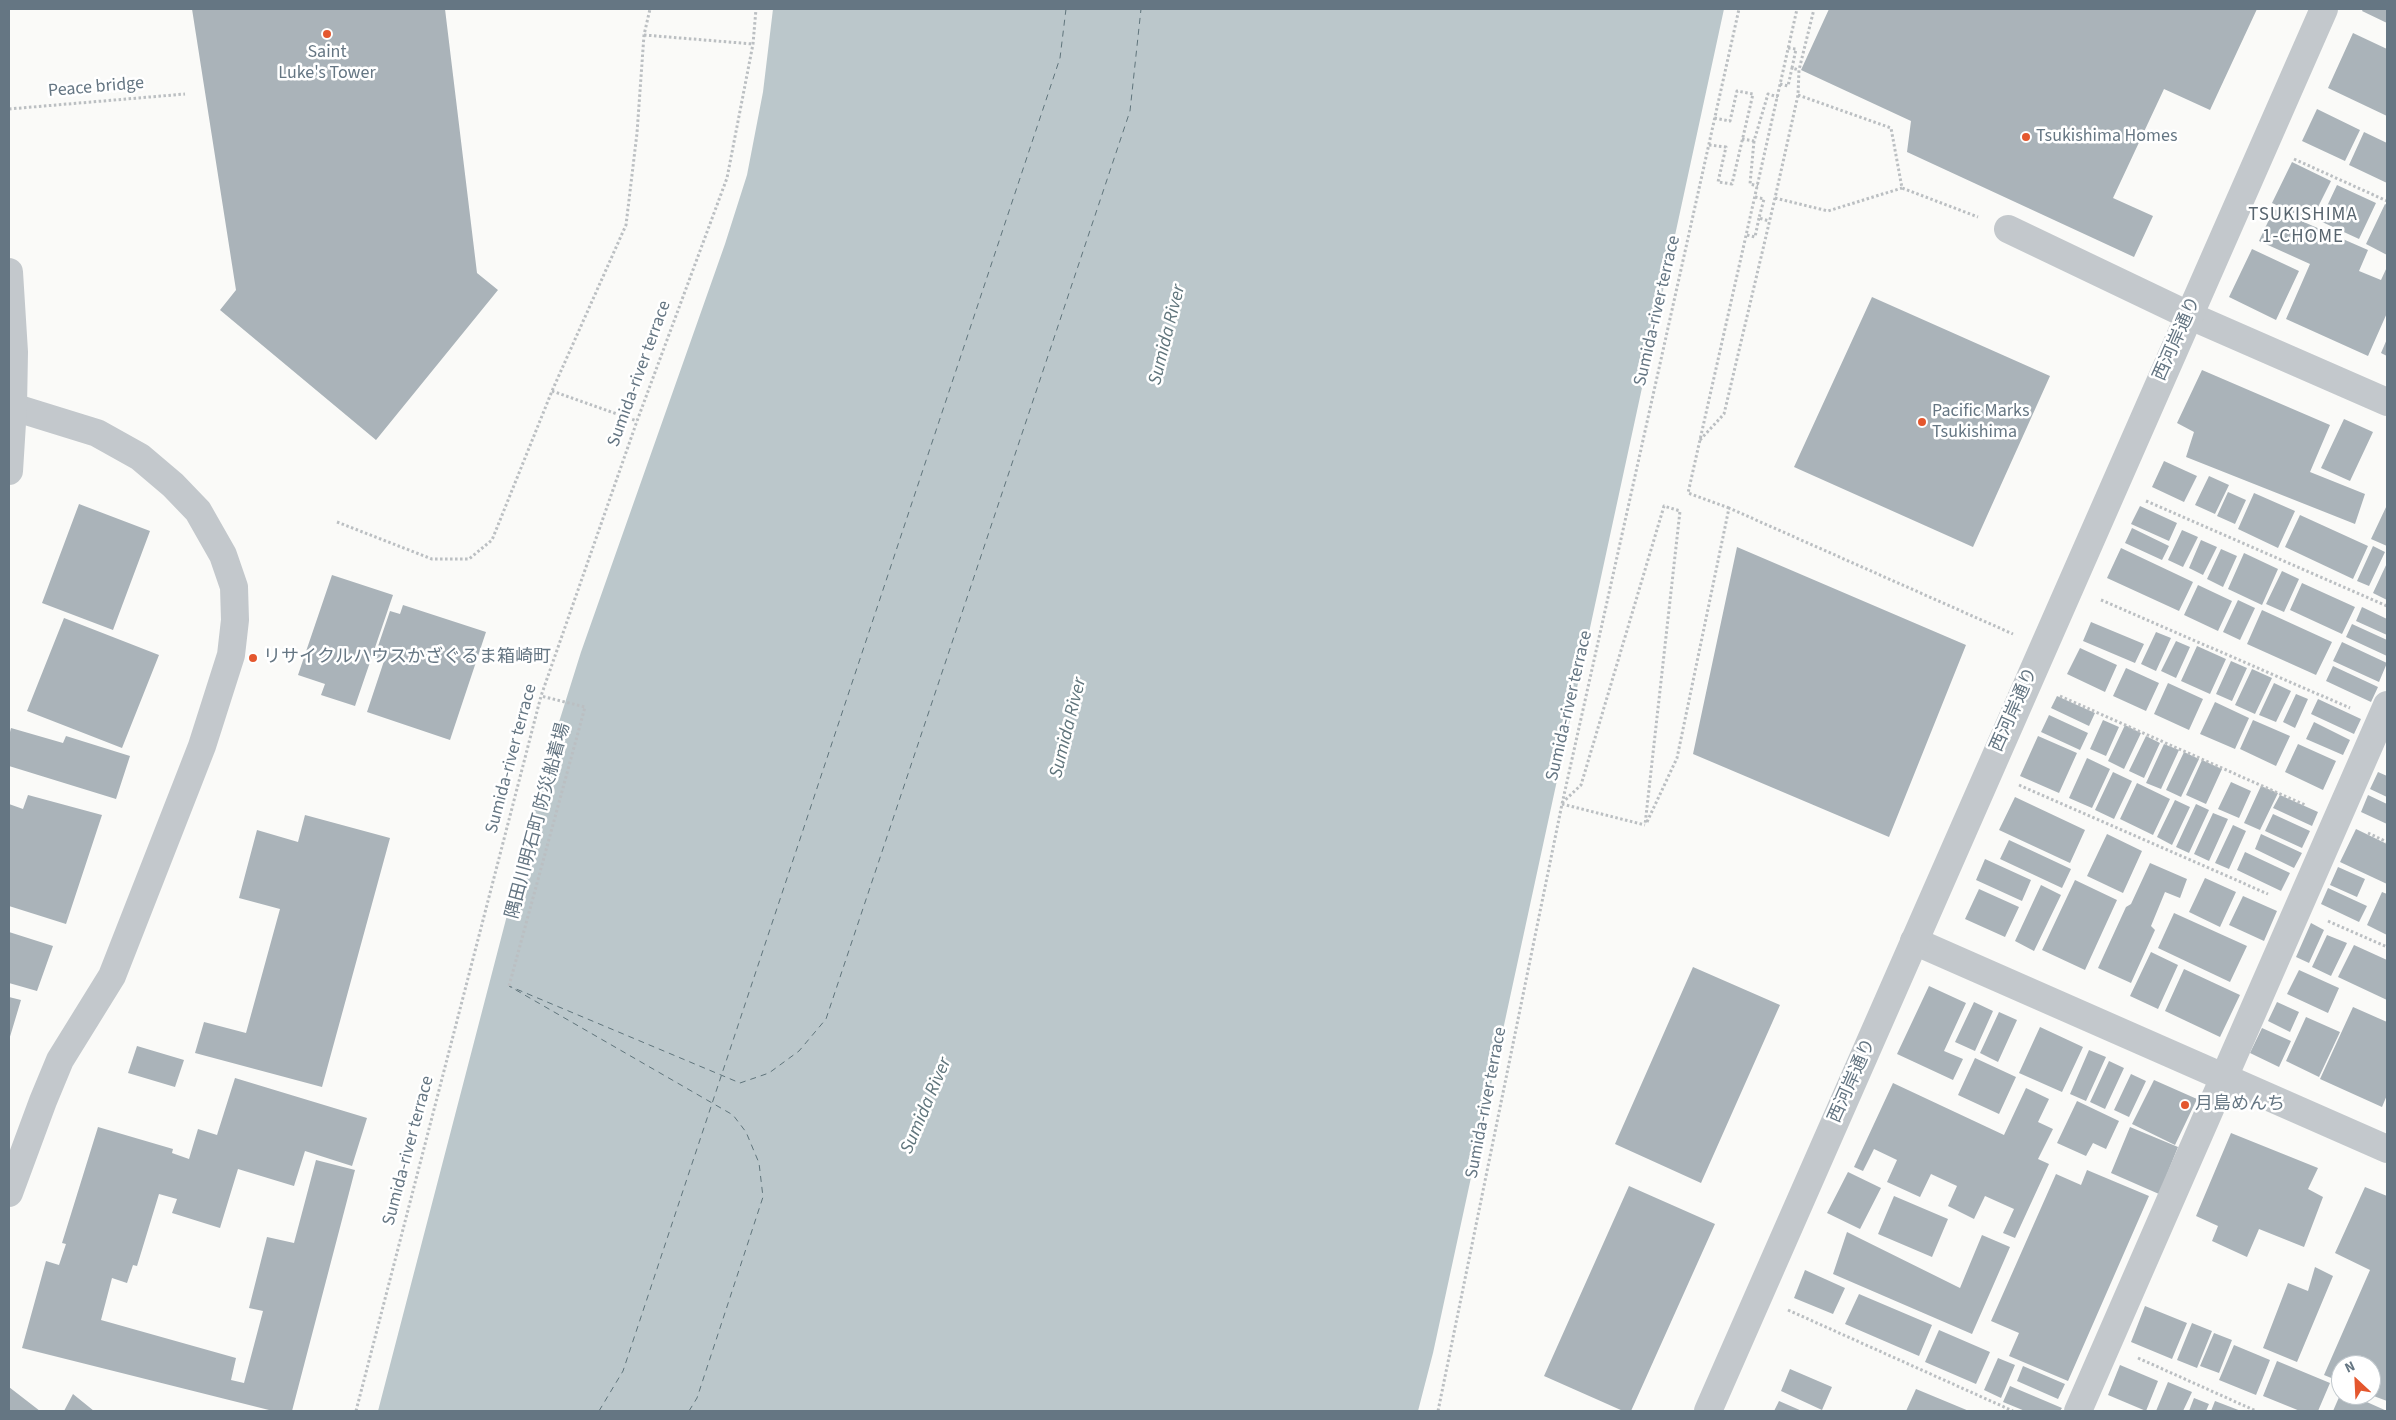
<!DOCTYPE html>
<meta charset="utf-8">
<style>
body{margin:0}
#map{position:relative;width:2396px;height:1420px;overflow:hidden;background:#fafaf8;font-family:"Source Sans 3",sans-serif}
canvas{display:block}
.frame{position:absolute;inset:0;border:10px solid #657683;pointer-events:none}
.north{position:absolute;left:2331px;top:1355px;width:50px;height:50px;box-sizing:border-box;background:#fff;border:1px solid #c1c8cd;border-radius:50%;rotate:335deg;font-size:14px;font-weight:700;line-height:20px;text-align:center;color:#657683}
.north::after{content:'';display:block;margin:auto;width:18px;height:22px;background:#e4572e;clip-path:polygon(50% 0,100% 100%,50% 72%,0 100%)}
</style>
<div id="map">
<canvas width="2396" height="1420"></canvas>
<div class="frame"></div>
<div class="north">N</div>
</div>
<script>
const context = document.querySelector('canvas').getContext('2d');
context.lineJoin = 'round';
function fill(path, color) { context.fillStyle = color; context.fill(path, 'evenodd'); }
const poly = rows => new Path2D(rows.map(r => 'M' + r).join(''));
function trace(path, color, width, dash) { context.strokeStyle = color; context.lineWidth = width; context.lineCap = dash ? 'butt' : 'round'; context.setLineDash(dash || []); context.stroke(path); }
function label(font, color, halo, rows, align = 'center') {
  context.font = font + ' "Source Sans 3","Noto Sans JP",sans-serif'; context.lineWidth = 5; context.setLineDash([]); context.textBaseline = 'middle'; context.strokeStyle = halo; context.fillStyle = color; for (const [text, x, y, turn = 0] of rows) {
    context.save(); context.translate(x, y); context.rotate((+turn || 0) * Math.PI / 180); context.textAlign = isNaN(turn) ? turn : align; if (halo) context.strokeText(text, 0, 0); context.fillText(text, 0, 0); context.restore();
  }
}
fill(poly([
 [773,9,1724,9,1433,1353,1418,1411,378,1411,549,754,581,652,725,244,747,175,763,92]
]), '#bbc7cb');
trace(poly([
 [599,1411,623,1371,1060,58,1066,9],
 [689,1411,697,1398,763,1197,759,1163,746,1132,733,1115,509,986,740,1083,769,1073,799,1051,826,1019,1130,111,1141,9]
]), '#60757c', 1, [6, 5]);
fill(poly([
 [192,9,445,9,477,273,498,290,376,440,220,310,236,290],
 [1829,9,2257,9,2210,110,2164,89,2113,198,2153,216,2134,257,1907,152,1911,121,1801,70],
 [2363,9,2387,9,2387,23,2362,11],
 [2353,33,2387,49,2387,116,2328,88],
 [2317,109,2360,130,2345,161,2302,141],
 [2364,132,2387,143,2387,183,2349,165],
 [2292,162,2331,181,2311,221,2272,203],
 [2337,185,2376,203,2359,239,2320,221],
 [2385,204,2387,205,2387,255,2366,244],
 [2274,209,2368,250,2359,271,2381,280,2387,267,2387,313,2368,356,2286,319,2310,264,2259,241],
 [2252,249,2299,271,2276,320,2229,297],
 [1872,297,2050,376,1973,547,1794,467],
 [2387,339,2387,356,2381,353],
 [2202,370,2330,425,2310,472,2365,494,2355,524,2186,457,2194,432,2177,423],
 [2344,419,2373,432,2350,481,2321,468],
 [2164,461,2197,476,2184,502,2152,487],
 [2209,476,2229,485,2215,514,2195,505],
 [2228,492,2246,500,2235,524,2217,516],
 [2254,493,2295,511,2278,548,2238,529],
 [79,504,150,531,113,630,42,603],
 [2387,505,2387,546,2371,539],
 [2140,506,2177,523,2169,541,2131,524],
 [2300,515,2368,546,2353,579,2285,547],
 [2132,528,2169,546,2162,560,2125,543],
 [2182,530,2198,537,2183,567,2168,560],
 [2201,540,2217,547,2203,575,2189,568],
 [2373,546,2385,552,2369,586,2357,581],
 [1737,547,1966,645,1889,837,1693,754],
 [2121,548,2193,582,2179,611,2107,578],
 [2221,549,2237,556,2223,587,2207,579],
 [2244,553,2278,569,2262,605,2228,589],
 [2387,563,2387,600,2373,593],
 [2282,571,2299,579,2284,612,2266,604],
 [332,575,393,595,355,706,321,695,325,684,298,675],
 [2302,583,2355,607,2342,634,2290,610],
 [2198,585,2232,601,2218,631,2184,615],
 [2238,600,2255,608,2240,640,2223,632],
 [403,605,486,632,450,740,367,712,384,661,374,658,390,611,400,614],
 [2362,607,2387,619,2387,635,2356,621],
 [2262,610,2332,642,2316,675,2247,644],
 [64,618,159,655,122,748,27,711],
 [2091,622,2144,644,2135,663,2083,641],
 [2352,624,2387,640,2387,656,2346,637],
 [2156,632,2171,638,2156,671,2141,664],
 [2176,641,2190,647,2176,678,2161,671],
 [2342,642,2387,663,2379,682,2333,661],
 [2197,646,2226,659,2210,694,2181,681],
 [2080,648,2117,665,2105,692,2067,674],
 [2231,661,2247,668,2232,701,2216,694],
 [2333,666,2378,687,2371,702,2326,681],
 [2126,668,2159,683,2146,711,2113,696],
 [2252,669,2272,678,2255,714,2235,705],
 [2168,683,2203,699,2189,730,2154,714],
 [2274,683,2291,691,2276,722,2259,715],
 [2296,694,2308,699,2295,728,2283,722],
 [2057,696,2095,713,2089,726,2051,708],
 [2318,699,2361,719,2354,734,2311,714],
 [2215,702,2249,718,2235,749,2200,734],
 [2049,715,2088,733,2080,750,2041,732],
 [2103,720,2119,727,2106,756,2090,749],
 [2253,720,2290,736,2276,766,2240,749],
 [2314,722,2350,740,2343,755,2306,739],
 [2125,725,2141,733,2124,769,2108,761],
 [11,728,63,743,66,736,130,756,116,799,9,766,9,736],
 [2038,736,2077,753,2059,793,2020,776],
 [2146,736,2160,743,2144,778,2129,771],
 [2164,744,2179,750,2161,789,2146,783],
 [2298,744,2336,761,2323,790,2285,772],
 [2184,752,2199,759,2181,797,2166,790],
 [2087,758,2110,769,2092,808,2069,798],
 [2202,760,2222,769,2206,804,2186,795],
 [2113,772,2132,781,2114,819,2095,810],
 [2378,772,2387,776,2387,797,2370,789],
 [2231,782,2251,791,2239,818,2218,809],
 [2137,783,2170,799,2153,835,2120,819],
 [2261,786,2278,793,2260,830,2244,823],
 [28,795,102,815,66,924,9,906,9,804,23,809],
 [2280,795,2318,812,2312,826,2273,808],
 [2368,795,2387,804,2387,824,2361,812],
 [2015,797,2085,830,2070,863,1999,830],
 [2175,800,2190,807,2172,845,2157,837],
 [2196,804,2209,810,2189,853,2176,847],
 [2213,813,2228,819,2209,861,2194,854],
 [2273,814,2310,831,2302,848,2265,831],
 [305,815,390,838,322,1087,195,1053,204,1022,246,1033,280,909,239,898,257,830,298,842],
 [2233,825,2246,831,2229,869,2215,863],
 [2356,829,2387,844,2387,884,2340,862],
 [2107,834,2142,851,2123,893,2087,876],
 [2261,834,2302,853,2294,868,2255,849],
 [2009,840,2071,869,2062,888,2000,859],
 [2245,852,2290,873,2281,891,2237,870],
 [1985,859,2031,880,2022,901,1976,880],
 [2150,863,2187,879,2180,898,2165,892,2151,926,2155,930,2131,983,2098,968,2126,907,2131,904],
 [2338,867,2365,879,2357,897,2330,885],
 [2205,878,2236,892,2220,927,2189,912],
 [2075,880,2117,900,2085,970,2042,950],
 [2041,885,2061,895,2034,951,2015,941],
 [2328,888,2367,906,2359,922,2321,904],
 [1979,889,2019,907,2005,937,1965,919],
 [2382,892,2387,894,2387,935,2367,925],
 [2243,896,2277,911,2264,941,2229,925],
 [2174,913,2247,946,2230,982,2158,948],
 [2311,923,2324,930,2309,963,2296,957],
 [9,932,53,946,37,991,9,983],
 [2327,935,2347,943,2331,976,2312,967],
 [2354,945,2387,960,2387,1000,2338,977],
 [2151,952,2178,965,2158,1009,2130,996],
 [1693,967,1780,1005,1701,1183,1615,1144],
 [2184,969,2240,995,2220,1037,2165,1011],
 [2299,970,2339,988,2328,1013,2287,994],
 [1929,986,1966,1003,1944,1051,1963,1059,1953,1080,1897,1054],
 [9,997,21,1000,9,1040],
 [1974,1002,1993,1011,1975,1051,1955,1042],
 [2277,1002,2299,1012,2290,1032,2268,1021],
 [2353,1007,2387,1022,2387,1095,2382,1107,2320,1079],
 [1999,1012,2017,1020,1998,1062,1980,1053],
 [2306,1017,2340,1032,2319,1077,2286,1061],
 [2040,1027,2083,1047,2062,1092,2019,1073],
 [2262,1028,2291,1041,2279,1067,2250,1053],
 [137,1046,184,1060,175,1087,128,1073],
 [2089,1050,2106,1057,2086,1101,2070,1094],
 [1975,1058,2016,1077,1999,1114,1958,1095],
 [2109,1061,2124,1068,2105,1109,2090,1102],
 [2131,1074,2146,1081,2129,1117,2114,1110],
 [235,1078,367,1118,352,1166,305,1151,294,1186,238,1169,220,1228,172,1213,177,1199,159,1194,137,1266,133,1265,127,1283,112,1278,101,1320,236,1358,231,1380,244,1383,263,1311,249,1308,267,1237,294,1243,316,1160,355,1170,292,1411,273,1411,22,1348,46,1261,59,1265,66,1244,62,1243,98,1127,173,1149,172,1153,189,1159,198,1129,217,1135],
 [2154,1080,2197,1099,2175,1145,2132,1124],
 [1893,1083,2004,1135,2026,1088,2049,1099,2038,1122,2053,1129,2038,1159,2049,1164,2015,1238,2003,1233,2014,1209,1985,1196,1974,1219,1948,1206,1957,1186,1931,1174,1920,1197,1887,1182,1897,1160,1874,1149,1863,1171,1854,1167],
 [2077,1101,2119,1121,2106,1149,2093,1143,2086,1156,2057,1143],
 [2130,1127,2178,1147,2159,1194,2111,1173],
 [2231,1133,2318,1168,2308,1189,2323,1197,2304,1247,2259,1229,2247,1257,2212,1241,2218,1226,2196,1216],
 [2087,1170,2149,1196,2068,1381,2009,1356,2019,1333,1991,1321,2056,1174,2081,1185],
 [1848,1172,1881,1188,1860,1229,1827,1213],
 [1629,1186,1715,1224,1631,1411,1623,1411,1544,1376],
 [2365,1187,2387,1196,2387,1401,2371,1395,2371,1365,2341,1365,2341,1382,2324,1375,2370,1270,2335,1253],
 [1894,1196,1948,1219,1932,1257,1878,1234],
 [1847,1232,1960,1288,1982,1235,2010,1247,1972,1334,1833,1274],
 [2315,1267,2333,1276,2297,1362,2263,1348,2288,1283,2308,1291],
 [1805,1270,1845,1288,1833,1314,1794,1298],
 [1859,1294,1932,1325,1919,1356,1845,1324],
 [2145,1306,2187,1323,2172,1359,2131,1342],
 [2192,1323,2212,1331,2197,1368,2177,1360],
 [1939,1330,1990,1352,1976,1384,1925,1362],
 [2214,1333,2232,1340,2219,1373,2200,1366],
 [2234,1345,2270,1360,2256,1395,2219,1380],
 [1998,1358,2015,1365,2001,1398,1984,1390],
 [2277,1361,2330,1383,2318,1411,2300,1411,2263,1396],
 [2120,1365,2158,1381,2146,1411,2108,1395],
 [2023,1366,2065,1384,2058,1399,2017,1381],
 [1790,1369,1832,1387,1822,1410,1781,1391],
 [2168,1382,2192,1392,2183,1411,2156,1411],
 [2010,1386,2062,1408,2060,1411,2025,1411,2003,1402],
 [9,1387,40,1411,9,1411],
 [1916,1389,1969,1411,1906,1411],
 [73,1394,94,1411,64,1411],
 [2340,1395,2351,1395,2387,1411,2333,1411],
 [2194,1398,2209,1404,2206,1411,2189,1411],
 [1779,1401,1802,1411,1774,1411],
 [2215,1401,2241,1411,2211,1411]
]), '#aab3b9');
trace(poly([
 [644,35,753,44],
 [1788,48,1796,49,1792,68,1799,70],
 [1780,84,1788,86,1792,68],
 [1798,95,1891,128,1902,188,1978,217],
 [9,109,185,94],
 [1742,139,1754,141,1768,94,1778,97],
 [1754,141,1750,184,1758,186],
 [1709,145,1726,147,1718,182,1732,184,1753,94,1737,91,1730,121,1714,118],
 [2294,159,2387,201],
 [1755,197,1764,199,1759,218,1769,221],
 [1775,198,1828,211,1902,188],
 [1747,235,1755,237,1759,218],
 [552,391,637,421],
 [1700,440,1724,414,1775,198,1798,95,1799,70,1814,9],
 [2146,501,2387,606],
 [1729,508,1688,493,1797,9],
 [337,522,432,559,469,559,492,540,552,391,626,225,637,133,644,35,650,9],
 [2101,600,2350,708],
 [2060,696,2305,805],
 [2019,785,2268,894],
 [1562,803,1581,785,1664,506,1680,511,1645,825],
 [1562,804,1645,825],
 [1647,822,1677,758,1729,508,2013,634],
 [2368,833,2387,842],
 [2328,921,2387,947],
 [509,986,585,707,541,696],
 [1788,1310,2013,1411],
 [2138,1358,2256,1411],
 [356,1411,541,696,637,421,727,178,753,44,756,9],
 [1438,1411,1562,804,1739,9]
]), '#bbbfc2', 3, [2.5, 2.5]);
trace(poly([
 [2008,229,2188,315,2387,402],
 [1914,941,2387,1149],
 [9,1193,43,1101,60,1060,112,976,188,782,202,746,231,655,235,620,234,587,223,555,198,511,173,485,140,457,97,433,13,407],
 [2078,1411,2387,705]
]), '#c3c8cc', 28);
trace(poly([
 [9,272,14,352,13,407,9,471],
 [1708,1411,2324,9]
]), '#c3c8cc', 28);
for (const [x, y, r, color] of [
 [327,34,5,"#e4572e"],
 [2026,137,5,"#e4572e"],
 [1922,422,5,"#e4572e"],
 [253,658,5,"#e4572e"],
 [2185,1105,5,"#e4572e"]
]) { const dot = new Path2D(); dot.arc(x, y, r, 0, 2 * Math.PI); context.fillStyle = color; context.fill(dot); trace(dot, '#fff', 2); }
label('18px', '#657683', '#fff', [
 ["Saint",327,53,"center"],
 ["Luke's Tower",327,74,"center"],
 ["Tsukishima Homes",2036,137],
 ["Pacific Marks",1932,412],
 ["Tsukishima",1932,433],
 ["リサイクルハウスかざぐるま箱崎町",263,658],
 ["月島めんち",2195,1105]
], 'left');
label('18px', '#657683', '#fff', [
 ["Peace bridge",96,88,-5],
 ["Sumida-river terrace",1658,311,-77],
 ["西河岸通り",2178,339,-66],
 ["Sumida-river terrace",640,374,-70],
 ["Sumida-river terrace",1570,706,-77],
 ["西河岸通り",2015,710,-66],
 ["Sumida-river terrace",512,759,-75],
 ["隅田川明石町 防災船着場",539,821,-75],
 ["西河岸通り",1853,1081,-66],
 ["Sumida-river terrace",1487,1103,-79],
 ["Sumida-river terrace",409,1151,-75]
]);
context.letterSpacing = '1px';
label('19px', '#57646e', '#fff', [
 ["TSUKISHIMA",2303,216],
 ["1-CHOME",2303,238]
]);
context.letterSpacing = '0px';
label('italic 19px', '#60757c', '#fff', [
 ["Sumida River",1168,335,-76],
 ["Sumida River",1069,728,-76],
 ["Sumida River",927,1106,-67]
]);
</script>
